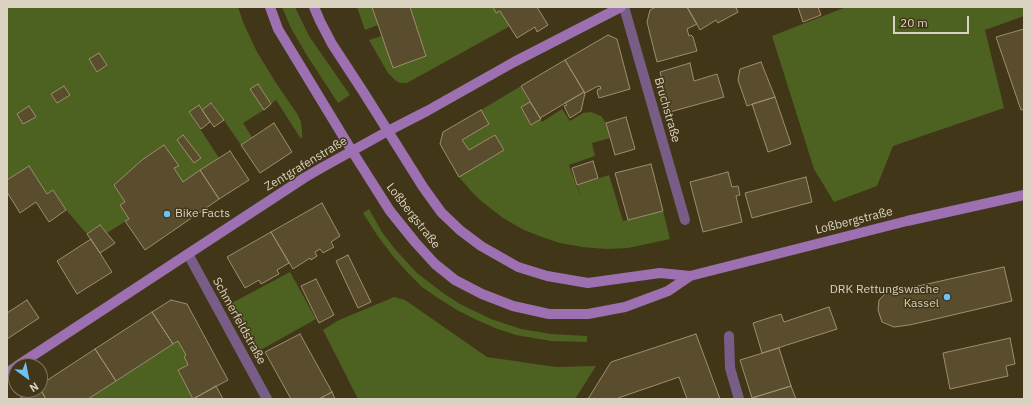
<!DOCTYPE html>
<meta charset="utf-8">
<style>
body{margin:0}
#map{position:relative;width:1031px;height:406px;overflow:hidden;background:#423618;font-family:"IBM Plex Sans",sans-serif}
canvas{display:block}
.frame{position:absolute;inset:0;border:8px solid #d9d2c1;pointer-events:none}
.north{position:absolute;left:8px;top:358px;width:40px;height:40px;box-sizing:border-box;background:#423618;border:1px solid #7e745c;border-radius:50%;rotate:147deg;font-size:11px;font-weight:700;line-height:16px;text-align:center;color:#d9d2c1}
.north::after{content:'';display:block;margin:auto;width:14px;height:18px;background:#6dc2f3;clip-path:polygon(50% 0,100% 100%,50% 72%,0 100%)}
.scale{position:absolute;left:893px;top:16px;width:76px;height:18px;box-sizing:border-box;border:2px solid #d9d2c1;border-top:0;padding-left:5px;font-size:12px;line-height:14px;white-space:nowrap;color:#d9d2c1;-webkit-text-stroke:3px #423618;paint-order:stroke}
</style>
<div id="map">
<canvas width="1031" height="406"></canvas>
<div class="frame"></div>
<div class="north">N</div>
<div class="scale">20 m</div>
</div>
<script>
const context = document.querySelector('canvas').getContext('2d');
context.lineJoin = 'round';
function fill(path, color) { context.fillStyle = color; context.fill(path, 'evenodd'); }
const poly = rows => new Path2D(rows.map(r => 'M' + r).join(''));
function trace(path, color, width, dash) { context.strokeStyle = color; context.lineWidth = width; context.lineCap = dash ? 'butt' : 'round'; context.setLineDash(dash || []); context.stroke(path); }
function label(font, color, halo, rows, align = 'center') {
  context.font = font + ' "IBM Plex Sans",sans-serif'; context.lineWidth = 3; context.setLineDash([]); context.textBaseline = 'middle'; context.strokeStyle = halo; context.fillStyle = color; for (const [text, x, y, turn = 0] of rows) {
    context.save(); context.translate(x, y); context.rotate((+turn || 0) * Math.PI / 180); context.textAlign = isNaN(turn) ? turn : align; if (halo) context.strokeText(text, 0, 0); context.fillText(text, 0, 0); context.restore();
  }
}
fill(poly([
 [7,7,238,7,243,22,257,52,276,83,298,115,301,122,302,131,302,136,301,139,276,100,264,110,243,123,252,137,241,145,212,103,202,110,189,112,219,158,183,182,174,168,178,165,164,145,142,160,114,185,125,202,120,205,129,219,107,233,100,225,87,234,66,210,53,190,47,194,29,166,7,180],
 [282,7,295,7,309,36,350,95,338,103,306,54,291,28],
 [357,7,372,7,378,25,365,30],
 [410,7,493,7,496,13,500,11,510,26,407,83,400,83,396,81,388,73,369,40,382,36,394,67,426,56],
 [846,7,1024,7,1024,16,985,30,1004,108,893,146,877,186,834,202,814,169,772,36],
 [521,86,530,102,521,107,531,125,540,119,542,122,562,109,570,121,583,113,591,112,601,116,606,123,610,138,592,143,595,156,569,165,581,198,577,185,609,175,623,221,663,211,670,239,628,248,606,249,582,247,560,243,542,237,524,230,503,218,480,200,472,192,459,177,504,150,495,135,469,150,462,140,489,124,481,110],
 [369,209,382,232,394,248,417,273,443,293,460,304,491,319,521,329,551,334,587,336,587,342,551,341,516,335,495,328,477,320,457,310,438,298,422,287,407,272,392,255,377,235,363,213],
 [290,272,316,319,257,352,230,304],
 [394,297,405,300,487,357,556,367,596,366,575,399,358,399,323,330,337,321],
 [178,341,186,355,184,356,188,365,178,371,193,399,88,399]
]), '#4d6121');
const building = poly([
 [372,7,410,7,426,56,393,68,372,7],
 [493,7,537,7,548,25,537,32,535,27,517,38,500,11,496,13,493,7],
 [656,7,687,7,697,24,687,29,689,36,691,35,693,37,697,51,657,62,647,22,650,10,656,7],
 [687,7,739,7,736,8,738,12,718,23,716,20,700,30,687,7],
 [798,7,818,7,821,15,803,22,798,7],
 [1024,29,1024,109,1021,110,996,37,1024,29],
 [608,35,617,39,630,89,599,98,597,92,598,89,601,89,600,86,596,87,585,93,565,60,608,35],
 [99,53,107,65,97,72,89,59,99,53],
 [565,60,584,92,540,118,521,86,565,60],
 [761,62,775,97,747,106,738,80,740,69,761,62],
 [690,63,694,81,717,74,724,97,670,112,660,72,690,63],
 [258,84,271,104,264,110,250,89,258,84],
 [64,86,70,95,57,103,51,94,64,86],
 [584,92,585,93,581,111,570,118,564,106,567,105,565,103,584,92],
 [775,97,791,144,768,152,752,104,775,97],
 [530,102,541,119,531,125,521,107,530,102],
 [211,103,224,120,214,127,202,110,211,103],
 [199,105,210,122,201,129,189,112,199,105],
 [29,106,36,117,23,124,17,114,29,106],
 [481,110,489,124,462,140,469,150,495,135,504,150,459,177,440,144,443,132,481,110],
 [626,117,635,149,615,155,606,123,626,117],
 [274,123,292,152,260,173,241,145,274,123],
 [183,135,201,158,194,163,177,140,183,135],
 [164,145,179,166,174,168,183,182,200,170,219,199,145,250,125,221,129,219,120,205,125,202,114,185,142,160,164,145],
 [230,151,249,180,219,199,200,170,230,151],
 [593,161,598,178,577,185,572,168,593,161],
 [651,164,663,211,628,220,615,173,651,164],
 [29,166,47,194,53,190,66,210,49,222,36,202,20,213,7,192,7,180,29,166],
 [728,172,732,187,738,186,740,195,736,196,742,222,703,232,690,182,728,172],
 [806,177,812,202,752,218,745,193,806,177],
 [322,203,340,236,331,242,334,247,323,253,320,249,315,252,317,256,311,260,310,258,293,269,271,232,322,203],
 [100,225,115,243,100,253,87,234,100,225],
 [271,232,289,263,277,270,279,274,261,284,259,280,245,288,227,257,271,232],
 [91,239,112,272,77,294,57,261,91,239],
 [348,255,371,302,358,308,336,261,348,255],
 [1004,267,1012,301,927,321,909,325,894,327,882,322,878,310,879,300,886,293,918,286,1004,267],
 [316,279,334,315,319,323,301,286,316,279],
 [27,300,39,318,7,339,7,313,27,300],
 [171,300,187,304,228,380,193,399,178,370,188,365,184,356,186,355,178,341,173,344,152,312,171,300],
 [829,307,837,329,762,353,753,323,781,314,784,322,829,307],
 [152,312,173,344,116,381,95,349,152,312],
 [300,334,332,392,319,399,291,399,265,352,300,334],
 [696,334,720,399,687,399,679,377,618,398,618,399,588,399,611,362,696,334],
 [1010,338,1015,364,1006,366,1008,376,950,389,943,353,1010,338],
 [779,348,791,386,752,398,740,360,779,348],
 [95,349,116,381,88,399,46,399,40,389,40,385,95,349],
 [216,386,223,399,193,399,216,386],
 [791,386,796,399,753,399,752,398,791,386],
 [40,389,46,399,19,399,33,390,40,389],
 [332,392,335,399,319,399,332,392]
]);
fill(building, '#594d2e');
trace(building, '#9d8f6e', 1);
trace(poly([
 [624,7,685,220],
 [188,254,267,399],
 [729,336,730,368,739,399]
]), '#785d86', 10);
trace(poly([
 [270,7,278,29,352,151,390,211,415,242,435,264,455,280,482,294,513,306,549,314,588,314,625,307,668,291,690,276,907,221,1024,195],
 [314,7,320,21,332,44,364,93,423,187,441,212,461,231,481,246,518,267,547,276,588,283,660,273,690,276],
 [17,366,304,178,323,167,388,131,427,111,514,62,621,7],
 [7,373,16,367]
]), '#9c70b1', 10);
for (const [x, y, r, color] of [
 [167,214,4,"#6dc2f3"],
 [947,297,4,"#6dc2f3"]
]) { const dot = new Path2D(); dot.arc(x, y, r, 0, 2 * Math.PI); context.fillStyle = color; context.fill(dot); trace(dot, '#423618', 1.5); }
label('12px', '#d9d2c1', '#423618', [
 ["Bruchstraße",667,110,74],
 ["Zentgrafenstraße",306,164,-31],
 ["Loßbergstraße",413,216,52],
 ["Loßbergstraße",854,221,-14],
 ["Schmerfeldstraße",239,321,61]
]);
label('12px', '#d9d2c1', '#423618', [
 ["Bike Facts",175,214],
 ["DRK Rettungswache",939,290,"right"],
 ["Kassel",939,304,"right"]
], 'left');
</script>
